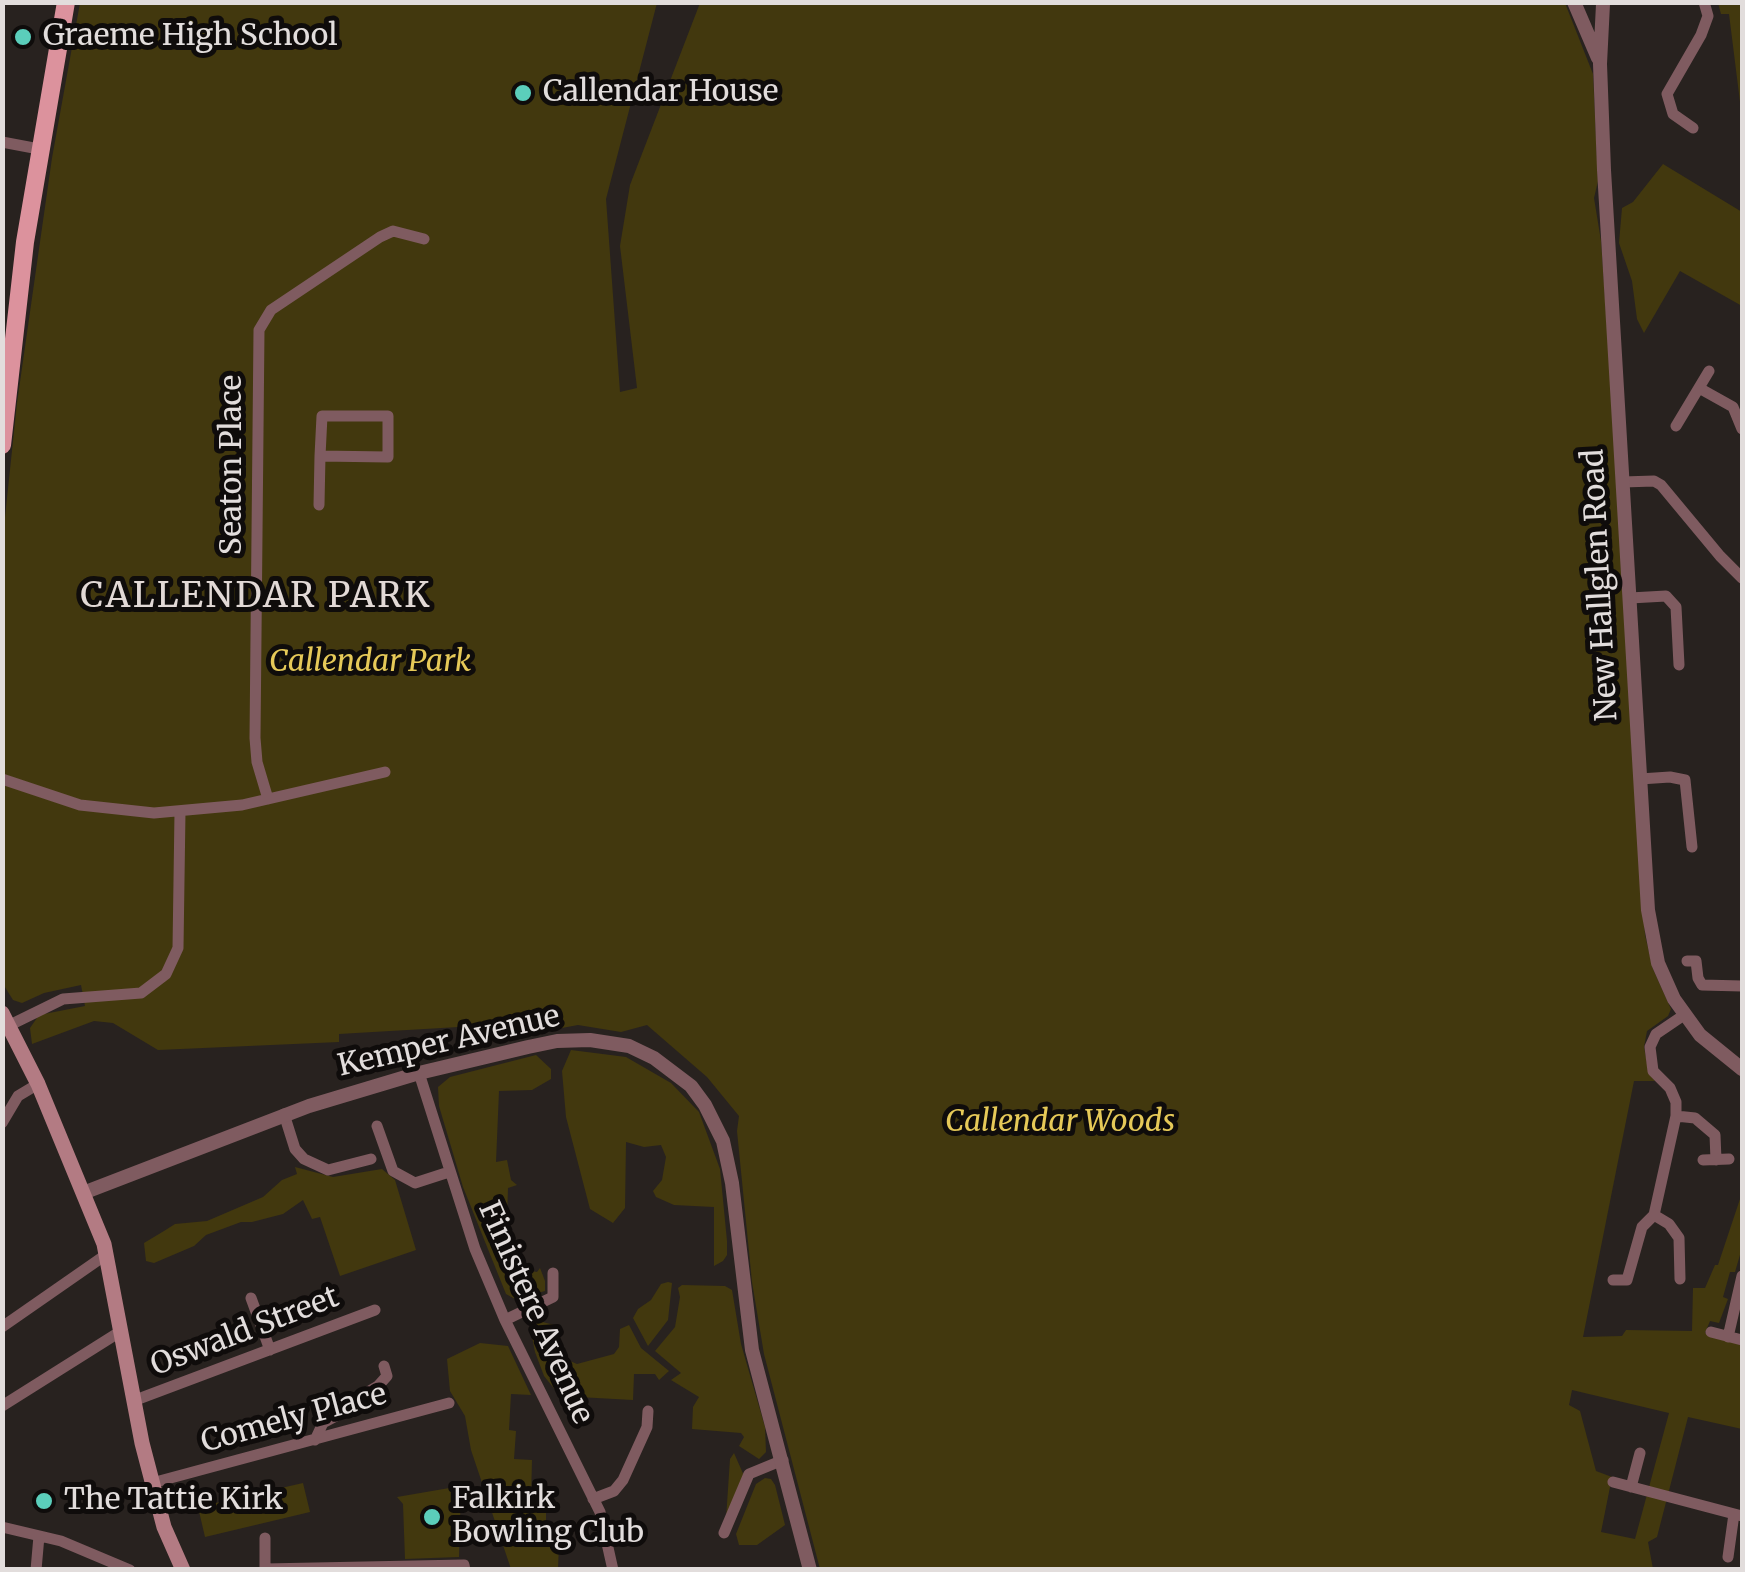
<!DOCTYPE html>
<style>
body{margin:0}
#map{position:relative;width:1745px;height:1572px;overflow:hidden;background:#28221f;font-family:Merriweather,serif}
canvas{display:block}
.frame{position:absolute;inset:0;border:5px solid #e2dddc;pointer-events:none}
</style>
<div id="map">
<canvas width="1745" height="1572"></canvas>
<div class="frame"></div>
</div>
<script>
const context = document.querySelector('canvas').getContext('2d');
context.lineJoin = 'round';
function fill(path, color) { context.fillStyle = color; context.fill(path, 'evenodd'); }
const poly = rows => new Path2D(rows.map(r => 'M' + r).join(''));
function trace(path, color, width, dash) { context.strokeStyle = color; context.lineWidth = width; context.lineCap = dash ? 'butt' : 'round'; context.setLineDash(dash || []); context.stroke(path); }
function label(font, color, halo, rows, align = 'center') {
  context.font = font + ' Merriweather,serif'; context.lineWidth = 10; context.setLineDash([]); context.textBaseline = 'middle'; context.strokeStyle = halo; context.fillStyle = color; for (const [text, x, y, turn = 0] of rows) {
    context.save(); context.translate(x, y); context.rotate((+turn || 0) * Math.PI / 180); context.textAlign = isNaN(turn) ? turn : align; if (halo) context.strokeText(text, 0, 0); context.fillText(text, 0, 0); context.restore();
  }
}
fill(poly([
 [80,3,657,3,606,199,620,392,637,388,620,246,630,185,700,3,1565,3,1593,74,1598,181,1594,198,1601,241,1611,384,1645,935,1653,969,1671,1009,1668,1016,1647,1031,1644,1047,1649,1074,1655,1081,1634,1081,1583,1337,1622,1336,1626,1330,1692,1331,1693,1288,1705,1288,1715,1265,1718,1265,1742,1193,1742,1248,1735,1272,1730,1272,1723,1297,1728,1299,1719,1323,1710,1321,1705,1333,1742,1343,1742,1429,1688,1417,1657,1537,1648,1542,1653,1569,820,1569,764,1354,752,1282,737,1131,739,1116,707,1077,647,1025,621,1032,578,1025,535,1033,527,1023,339,1034,339,1042,158,1050,113,1023,94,1021,32,1044,30,1028,39,1015,85,1006,81,985,44,993,22,1003,13,1000,3,984,3,536,17,403,52,158],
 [1572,1390,1669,1413,1635,1539,1601,1532,1612,1477,1596,1471,1580,1411,1569,1405],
 [1718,3,1742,3,1742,118,1729,14,1721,14],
 [1663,164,1742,212,1742,306,1680,271,1644,333,1637,319,1632,281,1619,243,1622,208,1633,202],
 [571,1050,626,1057,671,1083,699,1112,720,1169,727,1241,727,1255,723,1261,714,1266,714,1207,674,1205,656,1197,653,1191,662,1180,666,1157,661,1145,644,1147,626,1142,625,1208,613,1223,590,1209,566,1117,562,1071],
 [536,1055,551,1069,551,1079,532,1090,499,1091,496,1162,507,1160,511,1180,517,1185,508,1188,506,1250,520,1269,537,1272,540,1268,545,1281,545,1291,515,1299,506,1294,463,1187,439,1106,438,1087,450,1077],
 [295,1167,333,1177,382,1169,395,1180,416,1250,340,1276,320,1217,312,1219,303,1200,283,1214,252,1222,241,1222,206,1235,194,1246,154,1263,146,1261,144,1243,164,1231,175,1224,207,1221,263,1197,282,1180,297,1174],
 [668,1282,672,1283,668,1320,648,1346,633,1318,638,1309,651,1300,661,1284],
 [682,1285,725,1286,732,1290,741,1344,765,1427,766,1452,759,1459,739,1446,744,1437,741,1433,692,1429,693,1407,699,1397,671,1380,681,1373,655,1351,675,1327,680,1297,678,1288],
 [539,1321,554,1325,561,1357,577,1364,614,1354,619,1347,620,1329,629,1325,641,1348,669,1371,659,1380,655,1374,634,1374,633,1400,560,1396,544,1376,535,1352,531,1332,532,1326],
 [480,1343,508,1346,531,1395,511,1394,509,1430,516,1431,514,1459,532,1460,531,1498,546,1498,546,1541,559,1544,558,1569,511,1569,471,1450,465,1416,450,1391,447,1359],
 [734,1453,745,1478,726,1519,730,1459],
 [765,1478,771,1479,775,1485,785,1525,757,1545,739,1545,736,1534,756,1484],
 [303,1483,310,1512,205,1537,198,1507],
 [461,1486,459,1557,405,1559,403,1504,397,1497]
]), '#42380e');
trace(poly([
 [1693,128,1673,114,1667,94,1701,35,1708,16,1704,2],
 [2,142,39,149],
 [1699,388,1733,407,1742,429],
 [1676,426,1709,371],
 [1623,482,1654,481,1661,485,1720,556,1742,578],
 [319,505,320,456,322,416,388,416,388,457,320,456],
 [1630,598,1666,596,1676,607,1679,665],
 [2,779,80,805,154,813,242,805,385,772],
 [1640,779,1670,777,1685,780,1692,847],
 [268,799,257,762,255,738,259,330,271,310,380,237,393,231,424,239],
 [1687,961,1696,961,1698,978,1702,985,1742,986],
 [10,1025,63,999,141,993,166,974,178,948,180,812],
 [419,1073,475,1249,505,1320,600,1512,613,1570],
 [284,1114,295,1149,304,1159,328,1170,371,1159],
 [1676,1116,1695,1118,1715,1135,1716,1160],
 [2,1123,18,1096,38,1084],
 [377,1126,393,1171,415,1183,449,1172],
 [1703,1160,1729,1159],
 [1654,1215,1669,1224,1679,1238,1680,1279],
 [1613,1280,1627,1280,1642,1227,1654,1215,1676,1116,1676,1102,1670,1088,1653,1071,1650,1047,1656,1034,1684,1015],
 [251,1298,270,1350],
 [505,1320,553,1297,553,1273],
 [2,1327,107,1254],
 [1711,1332,1742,1340],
 [1728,1337,1742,1276],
 [133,1401,375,1310],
 [2,1406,118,1333],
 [315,1440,323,1423,353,1407,363,1395,378,1386,387,1376,384,1366],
 [1613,1482,1742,1516],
 [152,1483,449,1403],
 [1631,1487,1640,1453],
 [593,1499,614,1491,623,1480,647,1427,648,1411],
 [2,1527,61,1541,130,1570],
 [724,1533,749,1474,783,1460],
 [265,1538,265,1570],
 [1728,1557,1734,1514],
 [265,1569,464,1565,465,1570],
 [36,1570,39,1536]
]), '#7f5b60', 11);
trace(poly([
 [1574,2,1598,58],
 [1603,4,1600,64,1604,170,1648,910,1658,963,1674,999,1700,1035,1742,1069],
 [83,1193,309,1106,419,1073,528,1047,557,1041,590,1040,629,1046,654,1058,691,1086,705,1105,723,1141,732,1183,752,1350,810,1570]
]), '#7f5b60', 14);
trace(poly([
 [2,1013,38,1084,104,1244,142,1443,164,1527,183,1570]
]), '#b37b83', 15);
trace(poly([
 [2,445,25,242,66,2]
]), '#dc929d', 18);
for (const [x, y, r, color] of [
 [23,37,10,"#5bcebb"],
 [523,93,10,"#5bcebb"],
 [44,1501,10,"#5bcebb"],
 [432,1517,10,"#5bcebb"]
]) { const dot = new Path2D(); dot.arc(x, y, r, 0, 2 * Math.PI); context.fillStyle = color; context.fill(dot); trace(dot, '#0f0c0b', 4); }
label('30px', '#e2dddc', '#0f0c0b', [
 ["Graeme High School",43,37],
 ["Callendar House",543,93],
 ["Falkirk",452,1500],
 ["Bowling Club",452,1534],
 ["The Tattie Kirk",64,1501]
], 'left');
label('30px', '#e2dddc', '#0f0c0b', [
 ["Seaton Place",233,465,-90],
 ["New Hallglen Road",1601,585,-93],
 ["Kemper Avenue",449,1042,-13],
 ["Finistere Avenue",535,1313,66],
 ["Oswald Street",245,1332,-21],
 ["Comely Place",294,1419,-15]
]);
label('italic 30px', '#e6c958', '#0f0c0b', [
 ["Callendar Park",370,663],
 ["Callendar Woods",1060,1123]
]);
context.letterSpacing = '2.5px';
label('35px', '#e2d9d6', '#0f0c0b', [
 ["CALLENDAR PARK",256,597]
]);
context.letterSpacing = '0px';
</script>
